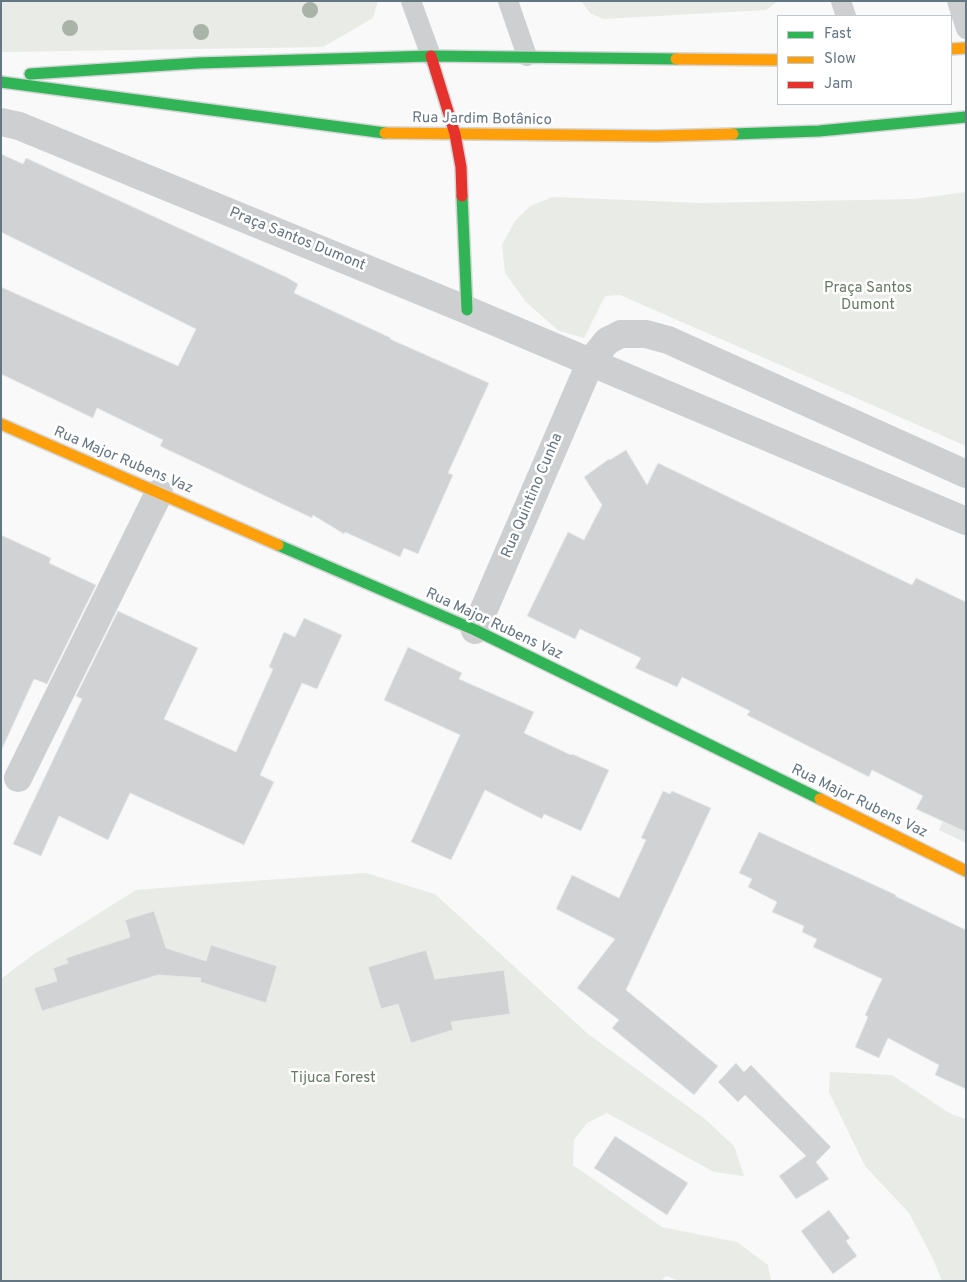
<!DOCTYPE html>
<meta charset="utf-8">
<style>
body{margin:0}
#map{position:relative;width:967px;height:1282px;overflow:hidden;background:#f9f9f9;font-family:Overpass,sans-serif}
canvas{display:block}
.frame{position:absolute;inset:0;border:2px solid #657683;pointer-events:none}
.legend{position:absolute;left:777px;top:15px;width:175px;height:90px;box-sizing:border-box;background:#fff;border:1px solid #c1c8cd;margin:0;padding:6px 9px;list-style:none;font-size:15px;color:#657683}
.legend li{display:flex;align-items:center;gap:10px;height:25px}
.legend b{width:25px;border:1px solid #c1c8cd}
</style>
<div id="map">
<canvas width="967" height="1282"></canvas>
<div class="frame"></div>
<ul class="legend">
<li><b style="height:6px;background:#30b455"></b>Fast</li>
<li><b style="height:6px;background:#ff9f0a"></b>Slow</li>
<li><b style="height:6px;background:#e5322d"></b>Jam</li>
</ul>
</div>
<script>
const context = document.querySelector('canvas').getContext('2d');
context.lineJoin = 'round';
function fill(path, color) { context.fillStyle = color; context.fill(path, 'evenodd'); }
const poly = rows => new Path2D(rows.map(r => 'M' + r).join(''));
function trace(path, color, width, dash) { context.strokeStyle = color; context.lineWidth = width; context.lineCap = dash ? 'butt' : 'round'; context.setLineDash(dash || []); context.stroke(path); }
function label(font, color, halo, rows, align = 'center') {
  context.font = font + ' Overpass,sans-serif'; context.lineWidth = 5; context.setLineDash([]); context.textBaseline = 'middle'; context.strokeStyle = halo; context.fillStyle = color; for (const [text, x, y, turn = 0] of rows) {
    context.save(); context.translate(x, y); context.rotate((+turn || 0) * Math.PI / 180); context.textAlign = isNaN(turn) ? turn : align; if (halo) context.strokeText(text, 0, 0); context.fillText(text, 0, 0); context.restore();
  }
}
fill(poly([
 [966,767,966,843,939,830]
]), '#e8e9e9');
fill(poly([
 [1,1,378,1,373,18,323,47,1,52],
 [581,1,778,1,766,10,603,19,590,13],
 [966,192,966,446,620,295,605,296,584,338,559,331,526,302,505,273,502,245,515,221,530,206,553,197,701,203,914,199],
 [366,873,435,894,588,1034,705,1119,734,1146,744,1176,714,1172,607,1113,587,1123,574,1140,573,1165,662,1227,737,1242,768,1265,771,1281,680,1281,666,1276,661,1281,1,1281,1,979,34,954,136,890,223,883],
 [830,1072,892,1075,951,1114,966,1119,966,1281,942,1281,933,1259,909,1213,865,1166,829,1092]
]), '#e8ebe6');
const building = poly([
 [1,154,23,164,26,158,286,277,298,284,294,293,391,338,390,339,489,383,448,473,453,475,418,554,404,548,400,557,345,532,344,534,313,515,312,518,160,446,163,440,97,408,93,418,1,374,1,287,178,366,196,329,1,232,1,154],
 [626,450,647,485,658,463,912,585,916,578,966,602,966,832,916,809,923,796,872,770,869,777,747,715,750,711,682,677,677,687,635,668,641,658,580,629,575,639,527,616,568,532,584,540,602,505,584,477,609,459,610,460,626,450],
 [1,535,51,558,49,563,96,585,47,684,34,679,1,751,1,535],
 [118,611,198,648,164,719,236,752,273,669,269,667,284,632,295,637,304,618,342,635,317,689,302,683,260,775,274,782,244,845,130,793,108,840,59,816,41,856,13,844,82,699,76,696,118,611],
 [408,647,462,673,459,679,534,712,524,733,571,755,572,754,609,770,581,831,544,814,542,819,485,790,451,860,411,842,460,735,384,700,408,647],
 [663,791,670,794,672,791,711,808,626,990,718,1066,694,1095,612,1028,619,1020,577,988,615,939,556,909,572,875,619,898,646,840,641,838,663,791],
 [759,832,896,895,895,896,966,930,966,1089,935,1075,939,1065,888,1038,879,1058,855,1047,868,1017,865,1015,882,979,813,947,817,939,802,932,804,926,772,912,777,902,748,887,752,879,739,873,759,832],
 [154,911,166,948,206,961,211,945,277,966,266,1003,200,982,201,978,158,975,42,1011,34,988,57,981,53,968,68,963,66,958,130,937,125,920,154,911],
 [426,950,435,979,504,970,510,1014,451,1022,453,1030,411,1043,398,1004,381,1009,368,967,426,950],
 [736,1063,744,1072,751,1065,831,1147,816,1162,829,1179,796,1199,779,1176,806,1156,745,1095,738,1102,718,1082,736,1063],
 [615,1136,688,1183,667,1215,594,1168,615,1136],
 [829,1210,850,1238,846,1241,857,1256,833,1274,801,1231,829,1210]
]);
fill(building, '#d0d2d3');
trace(building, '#e8e8e8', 1);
const fast = poly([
 [30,74,198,63,431,56,676,59],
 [1,82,385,133],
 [733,134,819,131,966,117],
 [462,196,467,310],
 [278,545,475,630,820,799]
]);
const slow = poly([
 [951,49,966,48],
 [676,59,778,60],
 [385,133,656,136,733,134],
 [1,424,278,545],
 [820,799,966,871]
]);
const jam = poly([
 [431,56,455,134,461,167,462,196]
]);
trace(fast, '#d5d6d7', 14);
trace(slow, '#d5d6d7', 14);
trace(jam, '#d5d6d7', 14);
trace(poly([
 [411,1,431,56],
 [508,1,527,56],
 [841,1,846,16],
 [957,1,966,29]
]), '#cecfd0', 20);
trace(poly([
 [1,122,19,126,467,310,966,521],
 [475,630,591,361,607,341,621,334,646,334,668,340,966,474],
 [18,778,159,493]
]), '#cecfd0', 28);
trace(fast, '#30b455', 11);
trace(slow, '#ff9f0a', 11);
trace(jam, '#e5322d', 11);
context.fillStyle = '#a9b3a7';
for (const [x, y] of [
 [310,10],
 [70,28],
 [201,32]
]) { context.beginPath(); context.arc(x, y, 8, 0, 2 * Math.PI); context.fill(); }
label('15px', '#657683', '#fff', [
 ["Rua Jardim Botânico",482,120,1],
 ["Praça Santos Dumont",297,240,22],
 ["Rua Major Rubens Vaz",123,461,23],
 ["Rua Quintino Cunha",533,496,-67],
 ["Rua Major Rubens Vaz",494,625,25],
 ["Rua Major Rubens Vaz",859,802,26]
]);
label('15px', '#687a64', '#fff', [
 ["Praça Santos",868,289],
 ["Dumont",868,306],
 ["Tijuca Forest",333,1079]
]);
</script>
